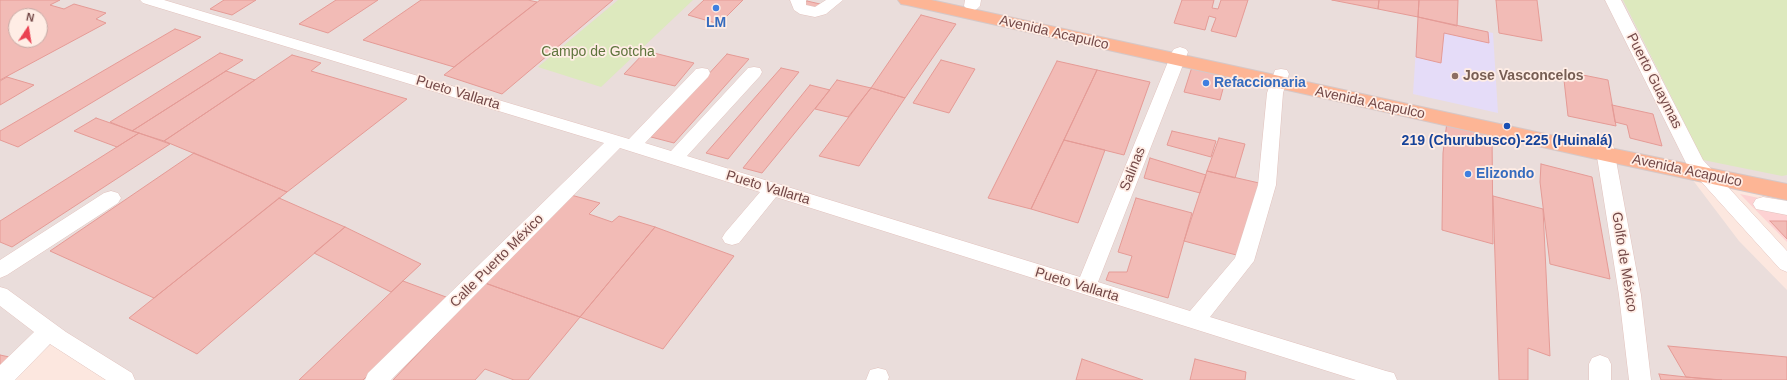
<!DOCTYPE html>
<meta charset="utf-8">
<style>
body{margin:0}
#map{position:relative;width:1787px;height:380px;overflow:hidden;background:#fce7df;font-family:Arial,sans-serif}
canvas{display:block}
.north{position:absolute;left:8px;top:8px;width:40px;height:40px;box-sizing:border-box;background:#ffede5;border:1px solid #c7aba6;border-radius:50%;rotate:12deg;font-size:11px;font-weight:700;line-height:16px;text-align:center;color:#734847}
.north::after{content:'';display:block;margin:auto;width:14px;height:18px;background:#ea4151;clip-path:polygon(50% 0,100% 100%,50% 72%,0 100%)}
</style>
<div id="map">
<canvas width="1787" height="380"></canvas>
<div class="north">N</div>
</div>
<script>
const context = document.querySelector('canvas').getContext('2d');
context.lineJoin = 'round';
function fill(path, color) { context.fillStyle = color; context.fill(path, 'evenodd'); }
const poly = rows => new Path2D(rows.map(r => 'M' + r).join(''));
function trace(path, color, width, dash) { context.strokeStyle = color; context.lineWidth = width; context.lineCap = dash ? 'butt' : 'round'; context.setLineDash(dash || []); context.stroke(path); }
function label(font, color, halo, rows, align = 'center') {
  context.font = font + ' Arial,sans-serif'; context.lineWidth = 3.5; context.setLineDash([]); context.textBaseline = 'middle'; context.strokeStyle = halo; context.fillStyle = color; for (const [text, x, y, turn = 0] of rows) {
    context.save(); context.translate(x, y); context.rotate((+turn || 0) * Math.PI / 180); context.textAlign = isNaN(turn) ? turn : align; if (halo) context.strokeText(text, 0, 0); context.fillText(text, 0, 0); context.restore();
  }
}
fill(poly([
 [1740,194,1787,204,1787,242]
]), '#fdd2d3');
fill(poly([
 [0,0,1787,0,1787,197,1692,179,1739,241,1787,290,1787,380,121,380,56,340,11,380,0,380],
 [16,16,40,16,40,40,16,40]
]), '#eadddb');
fill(poly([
 [1418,17,1493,33,1498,113,1413,94]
]), '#e5dcf8');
fill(poly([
 [618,0,693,0,601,87,538,67],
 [1623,0,1787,0,1787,175,1782,176,1703,160]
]), '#dde9be');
const building = poly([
 [0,0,60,0,50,5,64,9,74,4,106,13,96,19,106,23,0,80,0,0],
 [16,16,40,16,40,40,16,40,16,16],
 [224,0,256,0,232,15,210,9,224,0],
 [336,0,378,0,328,33,299,24,336,0],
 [421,0,528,0,537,2,454,67,363,40,421,0],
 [540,0,613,0,502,94,444,75,540,0],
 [704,0,743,0,719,24,688,15,704,0],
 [1182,0,1214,0,1212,8,1218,9,1221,0,1248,0,1236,37,1211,31,1216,18,1209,16,1205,30,1174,23,1182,0],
 [1332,0,1379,0,1378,9,1332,0],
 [1379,0,1419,0,1418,17,1378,9,1379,0],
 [1419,0,1458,0,1457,26,1418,17,1419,0],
 [1496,0,1537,0,1542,41,1499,33,1496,0],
 [807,1,820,4,816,9,803,5,807,1],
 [921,15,956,24,905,98,871,88,921,15],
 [1418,17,1488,32,1489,43,1444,33,1441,63,1416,57,1418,17],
 [175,29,201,37,18,147,0,140,0,131,175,29],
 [646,51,694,63,675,86,624,74,646,51],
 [220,53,243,60,132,131,110,122,220,53],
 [727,54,749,59,674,143,651,137,727,54],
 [292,55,321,63,311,71,407,99,287,192,164,141,292,55],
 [941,60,975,69,949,113,913,103,941,60],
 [1057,61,1097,70,1031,209,988,198,1057,61],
 [1192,67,1227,74,1220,100,1184,92,1192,67],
 [781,68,799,72,728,159,706,153,781,68],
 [1097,70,1150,82,1124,155,1064,140,1097,70],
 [226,71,255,80,164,141,132,131,226,71],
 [1563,71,1608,80,1616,126,1568,116,1563,71],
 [7,77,34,85,0,105,0,81,7,77],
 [837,80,871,88,848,117,815,109,837,80],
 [810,85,830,90,762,173,743,168,810,85],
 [871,88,905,98,859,166,819,156,871,88],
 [1612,105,1653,114,1662,146,1630,138,1627,125,1615,122,1612,105],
 [96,118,139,133,117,147,74,131,96,118],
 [1447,122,1492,134,1493,244,1442,230,1443,153,1447,122],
 [1172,131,1216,141,1211,157,1167,145,1172,131],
 [139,133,170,144,12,247,0,242,0,221,139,133],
 [1219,138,1245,144,1235,178,1207,171,1219,138],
 [1064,140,1105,150,1078,223,1031,209,1064,140],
 [194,153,287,192,154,298,50,251,194,153],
 [1150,158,1206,175,1200,193,1144,178,1150,158],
 [1541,164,1592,177,1610,279,1550,264,1540,182,1541,164],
 [1207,171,1259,183,1240,256,1184,241,1207,171],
 [571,195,600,203,589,214,612,222,619,216,655,227,580,317,485,283,571,195],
 [1493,196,1543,209,1550,356,1528,348,1528,380,1499,380,1493,196],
 [279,198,345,227,197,354,129,318,279,198],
 [1136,198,1192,213,1168,298,1106,280,1109,272,1127,272,1132,256,1118,252,1136,198],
 [1770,221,1787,221,1787,239,1770,221],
 [345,227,421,264,391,292,314,253,345,227],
 [655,227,734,256,663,349,580,317,655,227],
 [403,281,446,297,363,380,299,380,403,281],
 [485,283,580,317,528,380,514,380,485,369,475,380,393,380,485,283],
 [1668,346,1787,357,1787,380,1719,380,1686,377,1668,346],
 [0,355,14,358,0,371,0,355],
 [1082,359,1143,380,1076,380,1082,359],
 [1195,359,1246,372,1245,380,1190,380,1195,359],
 [1659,374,1686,377,1722,380,1661,380,1659,374]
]);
fill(building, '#f2bbb6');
trace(building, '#e59b96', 1);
const minor = poly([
 [140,0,164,0,629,139,696,69,702,68,708,69,710,73,708,77,645,143,671,151,748,68,754,67,760,68,762,72,760,76,687,156,1080,277,1172,52,1174,49,1180,47,1186,49,1188,52,1098,282,1190,311,1235,258,1258,185,1267,93,1275,70,1281,69,1287,70,1289,74,1283,93,1276,185,1254,261,1210,317,1386,371,1394,373,1397,380,1356,380,776,197,739,243,732,245,725,243,722,238,725,233,760,192,620,148,391,380,365,380,368,373,604,143,143,3,140,0],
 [790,0,806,0,806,5,815,7,826,0,843,0,826,14,815,17,800,14,794,10,790,0],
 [965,0,981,0,980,6,977,9,972,11,967,9,964,6,965,0],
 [1605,0,1621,0,1703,160,1787,251,1787,272,1780,269,1688,167,1605,0],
 [1604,138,1610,140,1613,144,1641,295,1651,380,1629,380,1619,295,1595,144,1598,140,1604,138],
 [111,191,118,193,121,198,118,203,7,275,0,278,0,260,104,193,111,191],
 [1763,197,1787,201,1787,215,1756,209,1753,204,1756,199,1763,197],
 [0,287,7,289,66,332,132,373,135,380,106,380,50,344,15,380,0,380,0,365,34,332,0,306,0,287],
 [1600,355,1608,358,1611,364,1611,380,1589,380,1589,364,1592,358,1600,355],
 [878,368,886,370,889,377,888,380,866,380,870,370,878,368]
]);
const major = poly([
 [898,0,931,0,1605,147,1787,184,1787,200,1605,161,907,5,901,4,898,0]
]);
trace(minor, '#e2c3be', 1);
trace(major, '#d5c8c8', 2);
fill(minor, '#fff');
fill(major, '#fdb595');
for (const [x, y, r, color] of [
 [716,8,4,"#3f7fe0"],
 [1455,76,4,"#8d6e63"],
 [1206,83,4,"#3f7fe0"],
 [1507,126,4,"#1a4fb4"],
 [1468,174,4,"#3f7fe0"]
]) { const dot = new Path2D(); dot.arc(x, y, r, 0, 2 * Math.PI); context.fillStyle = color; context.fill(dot); trace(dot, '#ffede5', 1.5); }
label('bold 14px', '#366cbe', '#ffede5', [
 ["LM",716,23,"center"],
 ["Refaccionaria",1214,83],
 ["Elizondo",1476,174]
], 'left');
label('14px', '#734847', '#ffede5', [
 ["Avenida Acapulco",1054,33,13],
 ["Puerto Guaymas",1654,81,63],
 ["Pueto Vallarta",458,93,17],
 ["Avenida Acapulco",1370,103,12],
 ["Salinas",1133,169,-68],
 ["Avenida Acapulco",1687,171,12],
 ["Pueto Vallarta",768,188,17],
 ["Calle Puerto México",497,261,-45],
 ["Golfo de México",1624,262,81],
 ["Pueto Vallarta",1077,285,17]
]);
label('14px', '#5e743c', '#ffede5', [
 ["Campo de Gotcha",598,52]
]);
label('bold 14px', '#785e54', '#ffede5', [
 ["Jose Vasconcelos",1463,76]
], 'left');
label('bold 14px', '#164399', '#ffede5', [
 ["219 (Churubusco)-225 (Huinalá)",1507,141]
]);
</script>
